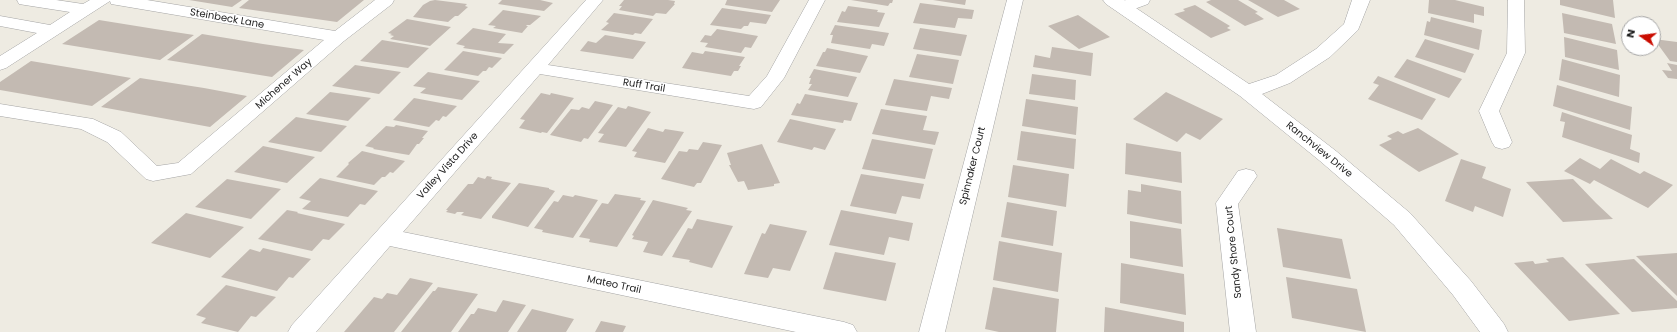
<!DOCTYPE html>
<style>
body{margin:0}
#map{position:relative;width:1677px;height:332px;overflow:hidden;background:#eeebe2;font-family:Poppins,sans-serif}
canvas{display:block}
.north{position:absolute;left:1621px;top:16px;width:40px;height:40px;box-sizing:border-box;background:#fff;border:1px solid #a5a5a5;border-radius:50%;rotate:284deg;font-size:11px;font-weight:700;line-height:16px;text-align:center;color:#1d1d1d}
.north::after{content:'';display:block;margin:auto;width:14px;height:18px;background:#ca0c00;clip-path:polygon(50% 0,100% 100%,50% 72%,0 100%)}
</style>
<div id="map">
<canvas width="1677" height="332"></canvas>
<div class="north">N</div>
</div>
<script>
const context = document.querySelector('canvas').getContext('2d');
context.lineJoin = 'round';
function fill(path, color) { context.fillStyle = color; context.fill(path, 'evenodd'); }
const poly = rows => new Path2D(rows.map(r => 'M' + r).join(''));
function trace(path, color, width, dash) { context.strokeStyle = color; context.lineWidth = width; context.lineCap = dash ? 'butt' : 'round'; context.setLineDash(dash || []); context.stroke(path); }
function label(font, color, halo, rows, align = 'center') {
  context.font = font + ' Poppins,sans-serif'; context.lineWidth = 3; context.setLineDash([]); context.textBaseline = 'middle'; context.strokeStyle = halo; context.fillStyle = color; for (const [text, x, y, turn = 0] of rows) {
    context.save(); context.translate(x, y); context.rotate((+turn || 0) * Math.PI / 180); context.textAlign = isNaN(turn) ? turn : align; if (halo) context.strokeText(text, 0, 0); context.fillText(text, 0, 0); context.restore();
  }
}
fill(poly([
 [189,0,242,0,232,7],
 [249,0,364,0,337,22,239,8],
 [435,0,467,4,465,6,468,7,458,16,455,16,448,22,413,17,423,5,430,1],
 [502,0,540,0,553,3,544,11,498,4],
 [624,0,668,0,675,1,674,4,675,4,666,14,656,13,653,16,619,10,622,6,619,6],
 [727,0,780,0,772,12,725,5],
 [851,0,893,0,892,3,890,3,888,6],
 [933,0,966,0,965,5],
 [1211,0,1238,0,1258,12,1255,13,1264,19,1245,26,1206,2],
 [1248,0,1284,0,1300,9,1278,17],
 [1429,0,1455,0,1484,7,1484,16,1474,14,1474,23,1428,13],
 [1560,0,1613,0,1615,18,1560,5],
 [920,3,974,10,972,19,958,18,955,28,913,23],
 [1195,5,1230,26,1227,28,1231,30,1211,38,1174,14,1185,11,1183,9],
 [848,6,878,10,877,12,885,13,879,27,837,22,842,11,845,12],
 [722,8,771,15,766,24,750,22,748,26,744,26,741,29,710,25],
 [503,10,541,16,530,25,527,25,526,26,528,26,522,33,493,28,496,26,488,25],
 [614,13,653,19,641,34,635,33,633,35,601,30,609,23,606,22],
 [1562,13,1612,24,1616,44,1564,33],
 [1078,15,1110,37,1079,49,1048,26],
 [1431,17,1482,30,1479,50,1424,35,1427,21,1430,22],
 [407,19,451,27,430,46,390,39,394,36,390,35,392,34,388,33],
 [99,20,155,29,194,35,160,60,62,44],
 [835,25,889,33,884,46,872,44,870,49,831,43,833,35,830,35],
 [473,28,506,34,498,43,514,44,504,54,463,48,465,46,456,44],
 [920,28,967,35,961,56,913,49],
 [717,29,758,36,751,48,745,47,741,53,705,47,708,43,700,42,705,35,711,36],
 [202,34,263,44,304,50,272,77,167,60],
 [605,35,646,42,633,59,580,51,588,41,596,43],
 [1564,37,1617,50,1619,70,1565,57],
 [1425,39,1474,54,1465,73,1415,57],
 [1654,39,1677,42,1677,62,1670,61],
 [382,40,429,48,408,68,360,61],
 [1052,47,1093,53,1091,76,1033,67,1035,55,1050,58],
 [827,48,868,56,860,73,816,66,823,52,825,52],
 [463,51,502,58,492,68,489,67,486,71,483,71,478,76,444,70],
 [705,51,745,57,739,66,741,66,738,71,734,71,731,76,682,68,692,52,703,54],
 [917,54,959,60,953,84,909,77],
 [1407,59,1462,79,1449,98,1394,77],
 [1562,59,1620,75,1619,97,1559,80],
 [31,61,91,71,131,78,92,106,0,90,0,82],
 [1667,63,1677,65,1677,79,1668,78,1662,70,1672,71],
 [355,65,401,72,379,94,332,86],
 [814,69,857,77,848,97,808,90,812,84,809,84,811,78,809,78],
 [428,72,480,81,462,100,420,93,426,88,413,86],
 [1032,74,1076,80,1075,100,1029,94],
 [1378,76,1436,99,1422,120,1368,99,1379,85,1373,83],
 [140,78,204,88,247,96,210,127,101,107],
 [894,79,952,88,949,99,931,96,927,111,885,105],
 [1557,85,1632,107,1630,130,1553,106],
 [330,92,371,98,348,121,306,114],
 [1166,92,1223,119,1200,140,1186,133,1177,142,1133,119],
 [541,93,550,95,551,93,574,98,547,133,542,132,541,133,519,128,525,120,520,119],
 [805,94,858,103,851,121,844,120,843,123,791,115,797,103,800,104],
 [414,98,457,106,446,117,443,116,439,121,436,120,429,127,393,120],
 [1026,99,1078,107,1076,135,1022,126],
 [595,101,613,105,588,139,584,138,581,142,550,135,571,109,579,110,582,107,589,109],
 [628,106,651,112,626,147,598,142,604,134,598,133,618,107,626,109],
 [881,109,927,116,923,130,939,132,935,145,872,134],
 [1562,112,1632,135,1630,149,1640,153,1639,163,1562,137,1565,122,1560,121],
 [296,117,347,126,321,152,268,142],
 [790,119,836,129,825,150,814,147,812,150,777,142],
 [396,125,428,131,422,138,424,138,419,144,417,144,409,155,373,149,374,148,365,146,386,126,394,127],
 [648,128,663,132,665,129,684,132,665,163,634,157,637,152,632,151],
 [1418,128,1459,154,1419,172,1379,145,1392,139,1387,136,1398,131,1403,134],
 [1021,131,1076,139,1074,169,1017,160],
 [872,139,933,149,925,179,862,169],
 [703,142,722,145,701,183,697,183,694,187,661,179,679,151,687,152,689,149,698,150],
 [1126,143,1181,152,1182,183,1125,174],
 [762,144,780,183,774,184,774,186,748,190,744,181,738,182,729,165,731,165,727,153],
 [263,146,315,157,287,183,234,172],
 [362,151,405,161,393,173,390,172,385,177,382,177,374,185,336,177,349,164,348,163],
 [1580,158,1600,169,1611,159,1640,174,1644,171,1673,185,1648,208,1594,180,1590,184,1564,171],
 [1461,159,1486,167,1482,178,1511,189,1503,217,1475,206,1473,212,1445,201],
 [1013,165,1069,174,1066,207,1008,197],
 [861,174,924,184,920,199,902,196,896,214,850,206],
 [487,176,492,177,491,179,511,183,481,219,461,215,464,212,457,212,455,214,446,212,448,210,446,210,468,184,473,184,478,177,485,179],
 [320,178,378,191,365,205,360,204,348,217,302,209,311,201,299,198],
 [227,179,281,189,251,219,195,207],
 [1573,179,1596,203,1613,219,1563,222,1526,182],
 [519,183,549,188,549,189,555,191,528,227,492,218,492,216],
 [1141,184,1181,191,1182,224,1127,214,1128,190,1141,192],
 [615,194,641,198,640,200,646,201,617,247,589,242,590,239,579,237,602,203,608,204],
 [563,195,573,197,575,195,598,200,573,238,542,232,543,230,534,228,554,201,558,202],
 [653,200,688,208,686,210,692,211,662,256,643,252,648,242,632,239,634,236,632,235],
 [1007,202,1057,211,1053,246,1001,237],
 [287,210,298,212,297,213,345,224,329,240,323,239,312,251,258,239],
 [841,210,913,223,909,241,889,237,884,255,829,245],
 [186,213,244,227,210,258,151,243],
 [697,219,733,226,712,268,689,262,690,260,672,257,688,228,692,229],
 [1130,221,1181,229,1183,267,1130,258],
 [770,224,807,231,790,271,773,268,768,278,744,274,762,233,765,234],
 [1277,228,1342,239,1351,279,1283,267],
 [999,241,1062,253,1058,292,993,280],
 [263,248,311,259,293,278,289,277,277,291,221,277,250,249,260,252],
 [835,252,896,263,886,301,823,289],
 [1677,253,1677,296,1636,256],
 [1563,257,1620,314,1569,321,1514,263,1533,261,1535,264,1549,262,1546,259],
 [1634,259,1677,301,1677,308,1632,312,1585,264],
 [1121,263,1184,274,1186,315,1120,303],
 [1286,277,1357,289,1366,332,1292,318],
 [410,278,433,283,394,332,344,332,374,297,382,299,387,293,397,295],
 [226,285,276,297,256,317,251,316,238,332,201,323,206,318,196,315],
 [438,287,478,294,451,332,401,332,433,291,435,291],
 [993,287,1059,299,1056,332,999,332,985,329],
 [503,300,526,305,508,332,458,332,471,314,474,314,478,308,496,312],
 [1105,307,1184,322,1184,332,1104,332],
 [532,309,574,319,566,332,517,332],
 [601,321,626,326,623,332,595,332]
]), '#c3bab2');
const minor = poly([
 [17,0,56,0,83,4,90,0,147,0,335,31,375,0,394,0,392,4,344,41,191,174,153,181,146,179,107,142,81,129,0,116,0,104,93,119,121,132,157,166,178,163,324,40,117,5,111,4,110,1,6,68,0,70,0,56,37,33,0,26,0,16,50,25,70,12,25,5,19,4,17,0],
 [586,0,603,0,548,65,749,96,767,76,809,0,825,0,784,78,761,107,754,109,540,74,403,232,844,322,853,325,857,332,796,332,390,246,316,332,288,332,292,325,586,0],
 [1007,0,1023,0,945,332,919,332,1007,0],
 [1126,0,1150,0,1148,4,1129,11,1123,12,1117,11,1115,7,1117,3,1126,0],
 [1508,0,1524,0,1525,53,1499,111,1512,142,1509,147,1502,149,1495,147,1492,142,1479,111,1507,53,1508,0],
 [1246,169,1254,171,1257,176,1238,204,1256,332,1230,332,1216,203,1238,171,1246,169]
]);
const tertiary = poly([
 [1103,0,1124,0,1249,84,1276,75,1316,49,1344,24,1352,0,1370,0,1358,30,1330,57,1290,83,1262,94,1336,151,1410,213,1471,281,1504,324,1508,332,1480,332,1453,295,1394,225,1320,161,1240,96,1106,4,1103,0]
]);
trace(minor, '#a4a4a4', 1);
trace(tertiary, '#a4a4a4', 1);
fill(minor, '#fff');
fill(tertiary, '#fff');
label('10px', '#1d1d1d', '#fff', [
 ["Steinbeck Lane",227,19,10],
 ["Michener Way",284,84,-41],
 ["Ruff Trail",644,86,9],
 ["Ranchview Drive",1319,150,39],
 ["Valley Vista Drive",448,166,-48],
 ["Spinnaker Court",973,166,-76],
 ["Sandy Shore Court",1234,252,-96],
 ["Mateo Trail",614,285,12]
]);
</script>
